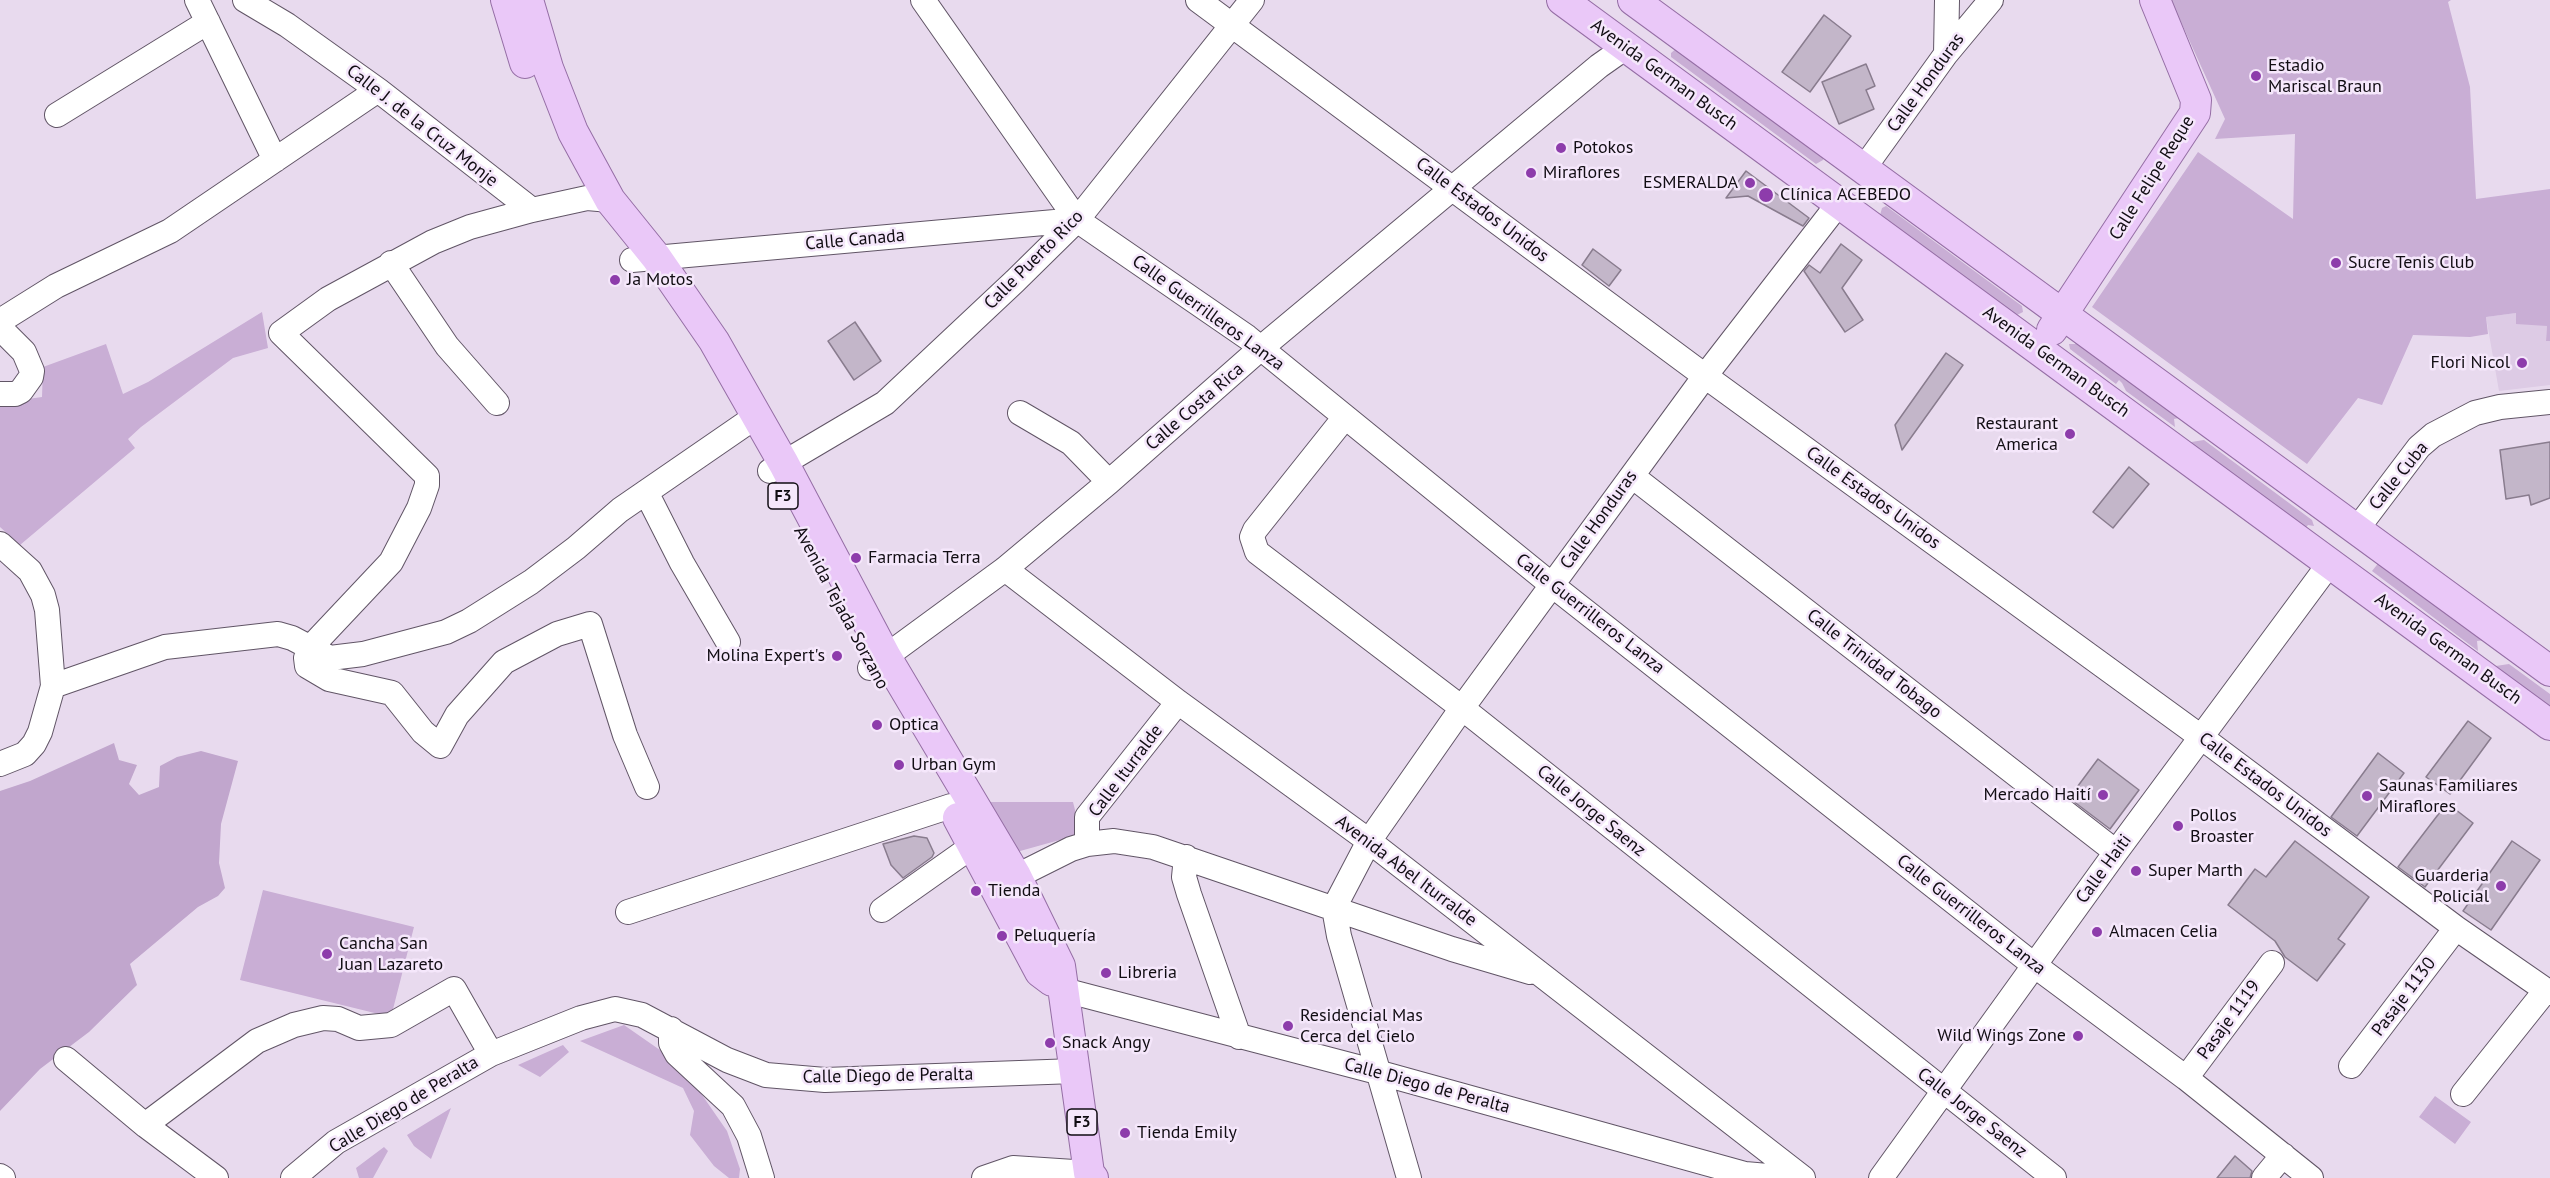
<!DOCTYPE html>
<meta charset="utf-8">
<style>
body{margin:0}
canvas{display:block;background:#e8daee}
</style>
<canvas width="2550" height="1178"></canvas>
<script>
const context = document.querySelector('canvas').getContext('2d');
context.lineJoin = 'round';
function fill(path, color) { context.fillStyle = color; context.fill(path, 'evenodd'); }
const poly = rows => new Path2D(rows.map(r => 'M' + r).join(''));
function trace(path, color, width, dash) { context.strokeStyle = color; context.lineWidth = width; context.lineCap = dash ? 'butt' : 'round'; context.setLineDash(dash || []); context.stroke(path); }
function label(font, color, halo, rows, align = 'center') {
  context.font = font + ' "PT Sans",sans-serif'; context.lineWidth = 5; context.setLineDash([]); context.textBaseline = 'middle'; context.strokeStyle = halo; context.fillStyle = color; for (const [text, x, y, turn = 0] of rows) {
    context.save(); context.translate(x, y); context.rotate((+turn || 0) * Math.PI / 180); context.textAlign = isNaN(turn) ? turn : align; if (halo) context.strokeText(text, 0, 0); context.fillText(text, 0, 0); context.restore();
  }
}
fill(poly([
 [2516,313,2547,326,2546,341,2550,341,2550,385,2499,391,2486,317]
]), '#ddcbe5');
fill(poly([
 [2171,0,2451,0,2448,2,2470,87,2476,199,2550,189,2550,341,2546,341,2547,326,2516,324,2516,313,2486,317,2488,334,2470,337,2413,335,2382,405,2358,398,2307,464,2092,307,2198,152,2293,219,2295,134,2215,139,2225,119],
 [1678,47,1824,157,1823,160,1816,164,1671,57,1671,53],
 [1886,206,2022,306,2023,312,2015,316,1879,219,1882,208],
 [262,312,268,348,233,358,141,427,128,439,135,448,20,545,0,527,0,403,42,397,43,367,106,344,123,394,148,382],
 [2079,339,2184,417,2174,419,2175,427,2126,391,2122,383,2119,380,2116,384,2070,349,2069,344,2075,344],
 [2204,440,2312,520,2314,526,2308,525,2304,530,2185,443],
 [2380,561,2486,640,2477,641,2478,651,2372,571],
 [2509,664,2550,694,2550,711,2489,667],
 [987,802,1073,802,1081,834,1013,853],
 [263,890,414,927,391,1017,240,980],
 [624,1025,670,1057,700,1092,727,1131,740,1169,739,1178,729,1178,714,1166,690,1135,694,1111,683,1088,580,1041],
 [563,1045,569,1052,540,1077,518,1065],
 [2435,1096,2471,1122,2455,1144,2419,1117],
 [451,1108,431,1159,414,1146,407,1135],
 [384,1147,388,1151,373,1178,359,1178,356,1168]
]), '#c9aed5');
fill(poly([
 [114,743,119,760,137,765,129,784,139,795,159,787,160,766,177,757,201,751,238,761,221,824,219,863,225,888,218,896,198,907,130,964,137,985,89,1032,40,1069,0,1111,0,791,30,781]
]), '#c1a6cd');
const building = poly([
 [1824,15,1851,36,1810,92,1782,72,1824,15],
 [1866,64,1875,86,1866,90,1874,109,1839,124,1822,82,1866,64],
 [1746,171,1809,218,1803,226,1748,196,1726,198,1746,171],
 [1841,244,1862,260,1842,288,1863,320,1845,332,1804,271,1809,265,1820,273,1841,244],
 [1593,249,1621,270,1609,286,1582,265,1593,249],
 [855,322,881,361,854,380,828,341,855,322],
 [1946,353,1963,365,1902,450,1895,425,1946,353],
 [2550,442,2550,498,2531,505,2529,495,2506,499,2500,450,2550,442],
 [2129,467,2149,484,2113,528,2093,512,2129,467],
 [2468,721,2491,738,2450,794,2426,777,2468,721],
 [2378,753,2404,773,2357,836,2331,817,2378,753],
 [2098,759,2139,790,2110,829,2069,798,2098,759],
 [2447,803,2473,823,2425,887,2398,867,2447,803],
 [914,836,927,838,934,853,932,857,903,878,891,865,883,844,914,836],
 [2295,841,2369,897,2338,939,2345,944,2317,981,2285,957,2275,941,2228,905,2255,869,2266,877,2295,841],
 [2512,841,2540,860,2491,930,2463,911,2512,841],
 [2235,1156,2252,1171,2250,1178,2217,1178,2235,1156]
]);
fill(building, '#c3b6c9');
trace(building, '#897c8e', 1.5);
const minor = poly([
 [197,0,275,160],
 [245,0,287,25,378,90,532,210],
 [923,0,1077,220,1247,337,1552,585,2034,965,2186,1078,2311,1178],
 [1198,0,1705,376,2201,737,2456,928,2550,993],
 [1946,54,1947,0],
 [57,115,208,22],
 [1864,168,1946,54,1991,0],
 [610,200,587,198,532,210,470,227,433,242,328,299,281,333,427,476,427,485,419,508,391,562,310,648,306,658,307,666,329,679,392,693,423,732,440,746,457,715,504,662,557,634,590,624,625,735,647,787],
 [632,260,1077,220],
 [391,263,447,346,497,403],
 [0,321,56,286,170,231,378,90],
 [0,328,24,352,32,371,31,377,21,391,15,394,0,394],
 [1020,413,1071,443,1109,482],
 [1345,417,1255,530,1252,537,1257,552,1462,708,2054,1178],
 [770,471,885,403,1015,281,1077,220,1252,0],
 [1632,476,2116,852],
 [646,492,682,563,728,642],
 [2357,529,2419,447,2433,435,2475,413,2500,407,2550,402],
 [0,544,30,571,43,595,47,610,53,686,40,732,34,744,25,754,0,764],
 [1005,569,1178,702,1369,841,1803,1178],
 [870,668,1005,569,1109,482,1261,348,1599,66,1626,47],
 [53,686,165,647,278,634,292,638,330,658,363,654,446,632,469,621,531,582,576,548,620,510,758,415],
 [1087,844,1087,817,1178,702],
 [1186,857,1184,877,1189,894,1239,1037],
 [1001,884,1071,849,1087,844,1114,841,1153,847,1452,949,1530,972],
 [1334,908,1369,841,1462,708,1705,376,1839,203],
 [1334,908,1339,936,1409,1178],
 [882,910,974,845],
 [628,912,951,806],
 [1064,990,1377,1072,1745,1174,1790,1178],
 [671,1029,671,1043,677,1054,733,1106,749,1136,762,1178],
 [66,1059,145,1125,216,1178],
 [2351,1066,2456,928],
 [2186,1078,2272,963],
 [2463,1094,2546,990],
 [145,1125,257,1041,294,1025,323,1018,338,1019,359,1028,391,1025,454,989,491,1054],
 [0,1176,3,1178],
 [293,1178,336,1142,491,1054,581,1018,615,1009,642,1015,727,1060,766,1075,825,1080,1075,1071],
 [984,1178,1013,1168,1089,1173,1090,1178],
 [1881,1178,2116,852,2330,563],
 [2264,1178,2283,1155]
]);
const major = poly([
 [506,0,525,63],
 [528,0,548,68,573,132,610,200,656,257,714,341,784,464,886,657,1016,876,1060,966,1089,1173,1093,1178],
 [1562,0,2550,725],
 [1633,0,2550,671],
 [2052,330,2195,113,2196,100,2155,0],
 [958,818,1040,972,1052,981]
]);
trace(minor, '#615566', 26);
trace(major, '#956ea5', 32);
trace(minor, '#fff', 24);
trace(major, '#eac8f8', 30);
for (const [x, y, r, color] of [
 [2256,76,6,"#8d3cab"],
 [1561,148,6,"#8d3cab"],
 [1531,173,6,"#8d3cab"],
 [1750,183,6,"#8d3cab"],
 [1766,195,8,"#8d3cab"],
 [2336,263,6,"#8d3cab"],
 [615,280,6,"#8d3cab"],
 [2522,363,6,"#8d3cab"],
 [2070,434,6,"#8d3cab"],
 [856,558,6,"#8d3cab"],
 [837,656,6,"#8d3cab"],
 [877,725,6,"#8d3cab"],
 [899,765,6,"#8d3cab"],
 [2103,795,6,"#8d3cab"],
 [2367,796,6,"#8d3cab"],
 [2178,826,6,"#8d3cab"],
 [2136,871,6,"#8d3cab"],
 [2501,886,6,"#8d3cab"],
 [976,891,6,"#8d3cab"],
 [2097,932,6,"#8d3cab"],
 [1002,936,6,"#8d3cab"],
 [327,954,6,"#8d3cab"],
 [1106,973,6,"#8d3cab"],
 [1288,1026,6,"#8d3cab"],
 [2078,1036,6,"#8d3cab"],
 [1050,1043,6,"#8d3cab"],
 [1125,1133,6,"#8d3cab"]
]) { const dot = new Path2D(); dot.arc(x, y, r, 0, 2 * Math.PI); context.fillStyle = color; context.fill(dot); trace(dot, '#f5e7fb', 2); }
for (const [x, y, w] of [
 [783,496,30],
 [1082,1122,30]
]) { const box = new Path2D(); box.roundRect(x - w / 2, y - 13, w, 26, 4.5); context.fillStyle = '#f5e7fb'; context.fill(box); trace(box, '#110d13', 1.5); }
label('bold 16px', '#110d13', null, [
 ["F3",783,496],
 ["F3",1082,1122]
]);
label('18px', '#110d13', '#f5e7fb', [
 ["Estadio",2268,66],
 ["Mariscal Braun",2268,87],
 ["Potokos",1573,148],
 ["Miraflores",1543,173],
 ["ESMERALDA",1738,183,"right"],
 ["Clínica ACEBEDO",1780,195],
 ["Sucre Tenis Club",2348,263],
 ["Ja Motos",627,280],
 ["Flori Nicol",2510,363,"right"],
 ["Restaurant",2058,424,"right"],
 ["America",2058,445,"right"],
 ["Farmacia Terra",868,558],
 ["Molina Expert's",825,656,"right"],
 ["Optica",889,725],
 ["Urban Gym",911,765],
 ["Saunas Familiares",2379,786],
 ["Miraflores",2379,807],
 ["Mercado Haití",2091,795,"right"],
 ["Pollos",2190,816],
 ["Broaster",2190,837],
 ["Super Marth",2148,871],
 ["Guarderia",2489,876,"right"],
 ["Policial",2489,897,"right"],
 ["Tienda",988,891],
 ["Almacen Celia",2109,932],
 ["Peluquería",1014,936],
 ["Cancha San",339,944],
 ["Juan Lazareto",339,965],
 ["Libreria",1118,973],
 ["Residencial Mas",1300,1016],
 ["Cerca del Cielo",1300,1037],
 ["Wild Wings Zone",2066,1036,"right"],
 ["Snack Angy",1062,1043],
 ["Tienda Emily",1137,1133]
], 'left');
label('18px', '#110d13', '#f5e7fb', [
 ["Avenida German Busch",1664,75,36],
 ["Calle Honduras",1926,83,-54],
 ["Calle J. de la Cruz Monje",422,126,38],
 ["Calle Felipe Reque",2152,178,-58],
 ["Calle Estados Unidos",1482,210,37],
 ["Calle Canada",855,240,-5],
 ["Calle Puerto Rico",1034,260,-45],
 ["Calle Guerrilleros Lanza",1208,313,36],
 ["Avenida German Busch",2056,362,36],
 ["Calle Costa Rica",1195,407,-41],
 ["Calle Cuba",2399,476,-51],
 ["Calle Estados Unidos",1873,498,36],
 ["Calle Honduras",1599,520,-54],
 ["Avenida Tejada Sorzano",841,608,62],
 ["Calle Guerrilleros Lanza",1590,614,38],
 ["Avenida German Busch",2448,649,36],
 ["Calle Trinidad Tobago",1874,664,38],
 ["Calle Iturralde",1126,771,-53],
 ["Calle Estados Unidos",2265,785,37],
 ["Calle Jorge Saenz",1591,811,39],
 ["Calle Haiti",2104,869,-54],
 ["Avenida Abel Iturralde",1406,871,37],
 ["Calle Guerrilleros Lanza",1971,915,38],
 ["Pasaje 1130",2404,997,-53],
 ["Pasaje 1119",2229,1020,-54],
 ["Calle Diego de Peralta",888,1076,-1],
 ["Calle Diego de Peralta",1427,1086,15],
 ["Calle Diego de Peralta",404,1105,-31],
 ["Calle Jorge Saenz",1972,1113,38]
]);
</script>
